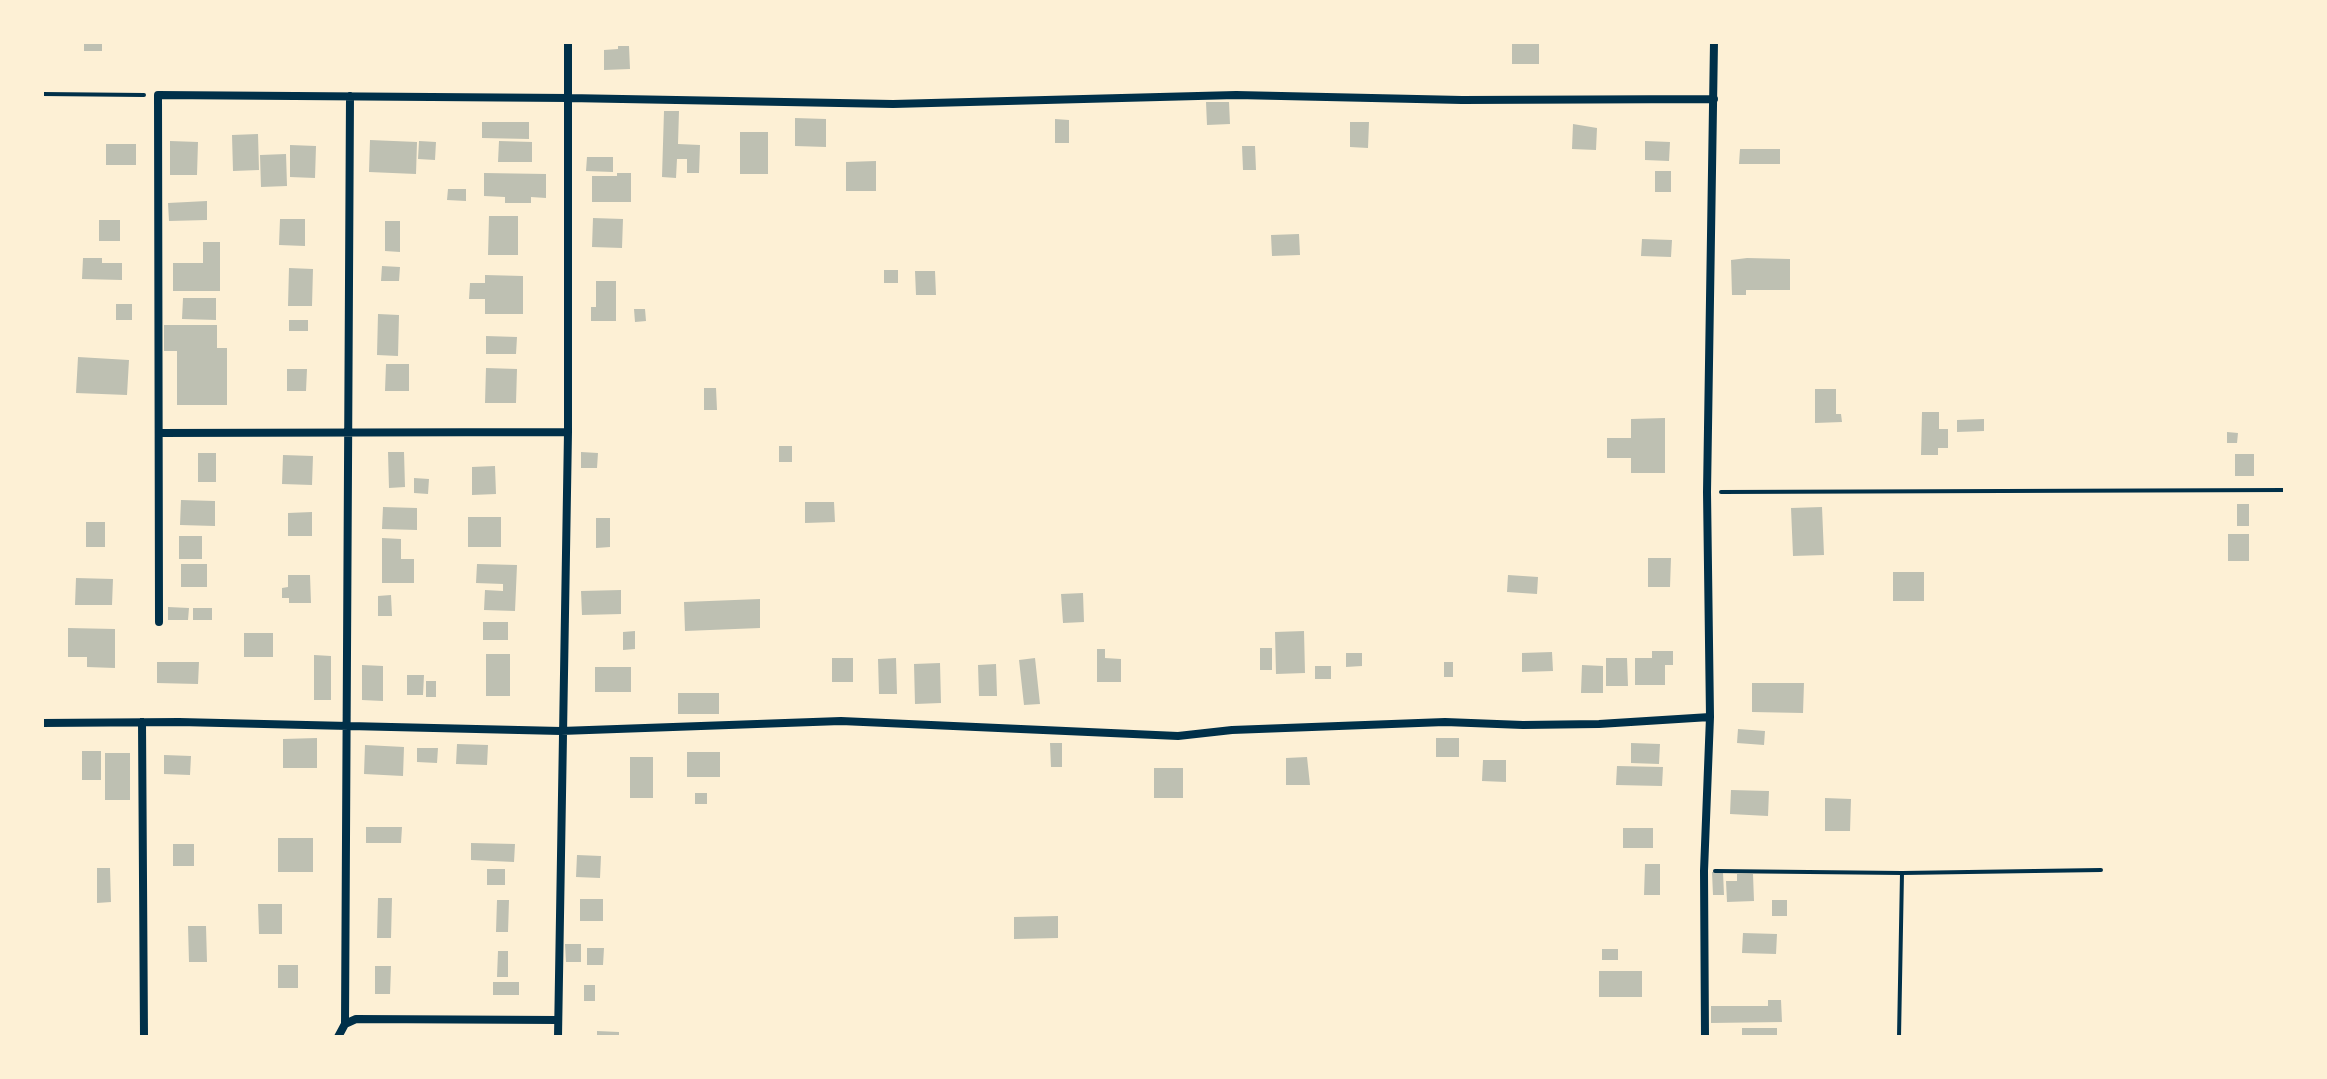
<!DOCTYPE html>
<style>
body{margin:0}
#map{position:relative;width:2327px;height:1079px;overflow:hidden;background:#fdf0d5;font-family:Barlow,sans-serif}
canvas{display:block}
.frame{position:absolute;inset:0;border:44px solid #fdf0d5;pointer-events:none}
</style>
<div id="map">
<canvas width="2327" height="1079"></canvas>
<div class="frame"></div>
</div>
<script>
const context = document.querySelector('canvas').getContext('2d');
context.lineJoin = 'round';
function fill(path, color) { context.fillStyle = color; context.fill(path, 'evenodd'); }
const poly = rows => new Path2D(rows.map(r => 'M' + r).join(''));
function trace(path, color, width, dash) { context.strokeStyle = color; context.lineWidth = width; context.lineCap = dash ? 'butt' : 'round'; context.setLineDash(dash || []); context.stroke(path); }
fill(poly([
 [84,42,102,42,102,51,84,51],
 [1512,42,1539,42,1539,64,1512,64],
 [618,46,629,46,630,69,604,70,604,50,618,49],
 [1206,102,1229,102,1230,124,1207,125],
 [664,111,679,111,678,144,700,145,699,173,687,173,687,159,677,159,676,178,662,177],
 [795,118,826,119,826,147,795,146],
 [1055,119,1069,120,1069,143,1055,143],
 [482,122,529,122,529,139,482,138],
 [1350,122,1369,122,1368,148,1350,147],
 [1573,124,1597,128,1596,150,1572,149],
 [740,132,768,132,768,174,740,174],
 [258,134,259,170,233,171,232,135],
 [370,140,417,142,416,174,369,172],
 [170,141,198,142,197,175,170,175],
 [419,141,436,142,435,160,418,159],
 [499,141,532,142,532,162,498,162],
 [1645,141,1670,142,1669,161,1645,160],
 [106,144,136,144,136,165,106,165],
 [290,145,316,146,315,178,290,177],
 [1242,146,1255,146,1256,170,1243,170],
 [1740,149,1780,149,1780,164,1739,164],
 [286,154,287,186,261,187,260,155],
 [587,157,613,157,613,172,586,171],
 [876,161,876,191,846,191,846,162],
 [1655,171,1671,171,1671,192,1655,192],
 [484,173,546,174,546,198,531,197,531,203,505,203,505,197,484,196],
 [617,173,631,173,631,202,592,202,592,176,617,176],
 [448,189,466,189,466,201,447,200],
 [207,201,207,220,169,221,168,203],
 [489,216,518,216,518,255,488,255],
 [593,218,623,219,622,248,592,247],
 [280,219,305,219,305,246,279,245],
 [99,220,120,220,120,241,99,241],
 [385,221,400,221,400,252,385,251],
 [1299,234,1300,255,1272,256,1271,235],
 [1642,239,1672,240,1671,257,1641,256],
 [203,242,220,242,220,291,173,291,173,263,203,263],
 [83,258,102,258,102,263,122,263,122,280,82,279],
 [1747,258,1790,259,1790,290,1746,290,1746,295,1732,295,1731,260],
 [382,266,400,267,399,281,381,281],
 [289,268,313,269,312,306,288,306],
 [884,270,898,270,898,283,884,283],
 [915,271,935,271,936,295,916,295],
 [485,275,523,276,523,314,485,314,485,299,469,299,470,283,485,283],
 [596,281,616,281,616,321,591,321,591,307,596,307],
 [183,298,216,298,216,320,182,319],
 [116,304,132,304,132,320,116,320],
 [634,309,645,309,646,321,635,322],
 [378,314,399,315,398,356,377,355],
 [289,320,308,320,308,331,289,331],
 [164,325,217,325,217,348,227,348,227,405,177,405,177,351,164,351],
 [486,336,517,337,516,354,486,354],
 [78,357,129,360,127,395,76,393],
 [386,364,409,364,409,391,385,391],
 [486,368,517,369,516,403,485,403],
 [287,369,307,369,306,391,287,391],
 [704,388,716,388,717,410,704,410],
 [1815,389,1836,389,1836,414,1841,414,1842,422,1815,423],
 [1922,412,1939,412,1939,429,1948,429,1948,448,1938,448,1938,455,1921,455],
 [1665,418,1665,473,1631,473,1631,458,1607,458,1607,438,1631,438,1631,419],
 [1984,419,1984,431,1957,432,1957,420],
 [2227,432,2238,433,2237,443,2227,443],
 [779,446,792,446,792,462,779,462],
 [388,452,404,452,405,487,389,488],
 [581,452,598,453,597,468,581,468],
 [198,453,216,453,216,482,198,482],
 [2235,454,2254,454,2254,476,2235,476],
 [283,455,313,456,312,485,282,484],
 [495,466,496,494,472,495,472,467],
 [414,478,429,479,428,494,414,493],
 [181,500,215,501,215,526,180,525],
 [805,502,834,502,835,522,805,523],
 [2237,504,2249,504,2249,526,2237,526],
 [383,507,417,508,417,530,382,529],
 [1822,507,1824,555,1793,556,1791,508],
 [312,512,312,536,288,536,288,513],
 [468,517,501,517,501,547,468,547],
 [596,518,610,518,610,547,596,548],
 [86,522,105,522,105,547,86,547],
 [2228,534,2249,534,2249,561,2228,561],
 [179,536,202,536,202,559,179,559],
 [382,538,401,539,401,559,414,559,414,583,382,583],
 [1648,558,1671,558,1670,587,1648,587],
 [181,564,207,564,207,587,181,587],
 [477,564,517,565,515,611,484,610,485,590,503,591,503,584,476,583],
 [1893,572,1924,572,1924,601,1893,601],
 [288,575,310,575,311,603,289,603,289,598,282,598,282,588,288,587],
 [1508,575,1538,577,1537,594,1507,592],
 [76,578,113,579,112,605,75,605],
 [621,590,621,614,582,615,581,591],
 [1083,593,1084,622,1063,623,1061,594],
 [391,595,392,616,378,616,378,596],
 [760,599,760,628,685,631,684,602],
 [168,607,189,608,188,620,168,620],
 [193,608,212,608,212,620,193,620],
 [483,622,508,622,508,640,483,640],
 [68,628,115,629,115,668,87,667,87,657,68,657],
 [635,631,635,649,623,650,623,632],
 [1304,631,1305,673,1276,674,1275,632],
 [244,633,273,633,273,657,244,657],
 [1260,648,1272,648,1272,670,1260,670],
 [1097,649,1105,649,1105,658,1121,659,1121,682,1097,682],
 [1652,651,1673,651,1673,665,1665,665,1665,685,1635,685,1635,658,1652,658],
 [1552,652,1553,671,1522,672,1522,653],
 [1346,653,1362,653,1362,666,1346,667],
 [486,654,510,654,510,696,486,696],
 [314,655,331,656,331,700,314,700],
 [832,658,853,658,853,682,832,682],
 [896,658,897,694,879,694,878,659],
 [1035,658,1040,704,1024,705,1019,660],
 [1606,658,1627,658,1628,686,1606,686],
 [157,662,199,662,198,684,157,683],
 [1444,662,1453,662,1453,677,1444,677],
 [940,663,941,703,915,704,914,664],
 [996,664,997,696,979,696,978,665],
 [362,665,383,666,383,701,362,700],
 [1582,665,1603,666,1603,693,1581,693],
 [1315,666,1331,666,1331,679,1315,679],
 [595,667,631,667,631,692,595,692],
 [407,675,424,675,423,695,407,695],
 [426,681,436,681,436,697,426,697],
 [1752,683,1804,683,1803,713,1752,712],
 [678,693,719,693,719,714,678,714],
 [1738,729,1765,731,1764,745,1737,743],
 [317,738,317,768,283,768,283,739],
 [1436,738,1459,738,1459,757,1436,757],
 [1050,743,1062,743,1062,767,1051,767],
 [1631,743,1660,744,1659,764,1631,763],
 [457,744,488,745,487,765,456,764],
 [365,745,404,747,403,776,364,774],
 [417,748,438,748,437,763,417,762],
 [82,751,101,751,101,780,82,780],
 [687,752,720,752,720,777,687,777],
 [105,753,130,753,130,800,105,800],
 [164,755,191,756,190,775,164,774],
 [630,757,653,757,653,798,630,798],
 [1307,757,1310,785,1286,785,1286,758],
 [1483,760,1506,760,1506,782,1482,781],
 [1617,766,1663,767,1662,786,1616,785],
 [1154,768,1183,768,1183,798,1154,798],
 [1731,790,1769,791,1768,816,1730,814],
 [695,793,707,793,707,804,695,804],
 [1825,798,1851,799,1850,831,1825,831],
 [366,827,402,827,401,843,366,843],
 [1623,828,1653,828,1653,848,1623,848],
 [278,838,313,838,313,872,278,872],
 [471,843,515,844,514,862,471,860],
 [173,844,194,844,194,866,173,866],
 [577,855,601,856,600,878,576,877],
 [1645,864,1660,864,1660,895,1644,895],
 [97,868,110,868,111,902,97,903],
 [487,869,505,869,505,885,487,885],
 [1712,872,1723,872,1724,895,1713,895],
 [1737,874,1753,874,1754,901,1727,902,1726,881,1737,881],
 [378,898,392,898,391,938,377,938],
 [580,899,603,899,603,921,580,921],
 [497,900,509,900,508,932,496,932],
 [1772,900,1787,900,1787,916,1772,916],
 [258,904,282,904,282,934,259,934],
 [1058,916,1058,938,1014,939,1014,917],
 [188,926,206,926,207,962,189,962],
 [1743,933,1777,934,1776,954,1742,953],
 [565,944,581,944,581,962,566,962],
 [587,948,604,948,603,965,587,965],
 [1602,949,1618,949,1618,960,1602,960],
 [498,951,508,951,508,977,497,977],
 [278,965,298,965,298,988,278,988],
 [375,966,391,966,390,994,375,994],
 [1599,971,1642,971,1642,997,1599,997],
 [493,982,519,982,519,995,493,995],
 [584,985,595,985,595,1001,584,1001],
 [1768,1000,1781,1000,1782,1022,1711,1023,1711,1006,1768,1006],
 [1742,1028,1777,1028,1777,1037,1742,1037],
 [597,1031,619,1032,619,1037,597,1037]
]), '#bec0b2');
trace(poly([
 [42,94,144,95],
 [1721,492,2285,490],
 [1715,871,1902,873,2101,870],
 [1899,1037,1902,873]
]), '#003049', 4);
trace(poly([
 [159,433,568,432],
 [159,622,158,95,568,98,893,104,1236,95,1462,100,1714,99],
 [142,722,144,1037],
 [42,723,179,722,561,731,841,721,1178,736,1232,730,1445,722,1523,725,1599,724,1710,717],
 [345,1024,350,96],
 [338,1037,345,1024,356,1019,558,1020],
 [558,1037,568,432,568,42],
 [1705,1037,1704,871,1710,717,1707,492,1714,42]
]), '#003049', 8);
</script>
